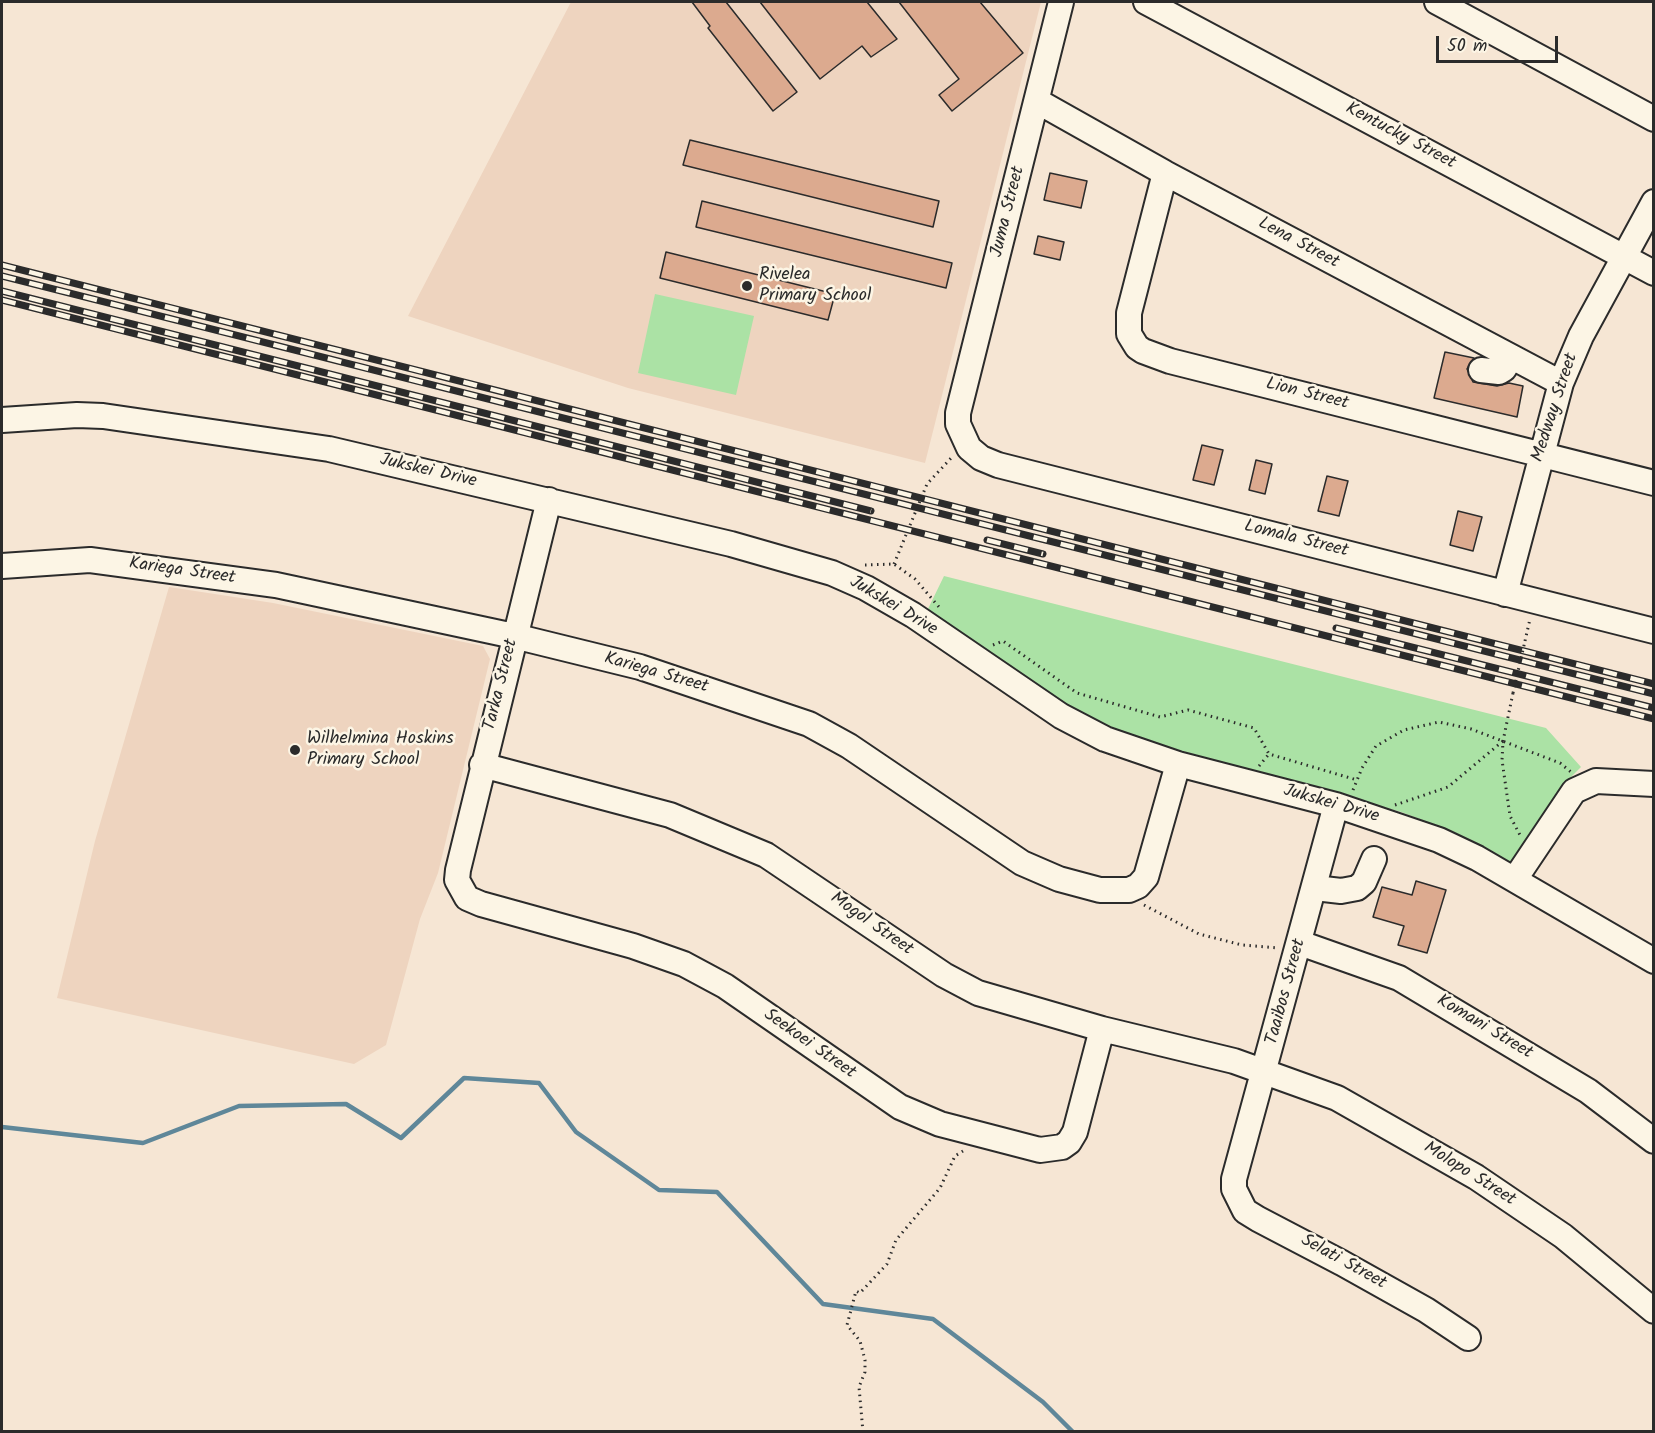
<!DOCTYPE html>
<style>
body{margin:0}
#map{position:relative;width:1655px;height:1433px;overflow:hidden;background:#f6e6d4;font-family:Kalam,sans-serif}
canvas{display:block}
.frame{position:absolute;inset:0;border:3px solid #2b2b2b;pointer-events:none}
.scale{position:absolute;left:1436px;top:36px;width:122px;height:27px;box-sizing:border-box;border:3px solid #2b2b2b;border-top:0;padding-left:8px;font-size:18px;line-height:21px;white-space:nowrap;color:#2b2b2b;-webkit-text-stroke:4px #fcf5e5;paint-order:stroke}
</style>
<div id="map">
<canvas width="1655" height="1433"></canvas>
<div class="frame"></div>
<div class="scale">50 m</div>
</div>
<script>
const context = document.querySelector('canvas').getContext('2d');
context.lineJoin = 'round';
function fill(path, color) { context.fillStyle = color; context.fill(path, 'evenodd'); }
const poly = rows => new Path2D(rows.map(r => 'M' + r).join(''));
function trace(path, color, width, dash) { context.strokeStyle = color; context.lineWidth = width; context.lineCap = dash ? 'butt' : 'round'; context.setLineDash(dash || []); context.stroke(path); }
function label(font, color, halo, rows, align = 'center') {
  context.font = font + ' Kalam,sans-serif'; context.lineWidth = 5; context.setLineDash([]); context.textBaseline = 'middle'; context.strokeStyle = halo; context.fillStyle = color; for (const [text, x, y, turn = 0] of rows) {
    context.save(); context.translate(x, y); context.rotate((+turn || 0) * Math.PI / 180); context.textAlign = isNaN(turn) ? turn : align; if (halo) context.strokeText(text, 0, 0); context.fillText(text, 0, 0); context.restore();
  }
}
fill(poly([
 [571,2,1041,2,925,463,628,388,408,316],
 [169,587,273,603,483,646,490,659,438,873,420,919,386,1045,354,1064,57,998,95,841]
]), '#eed4bf');
fill(poly([
 [655,294,754,316,736,395,638,373],
 [944,576,1546,728,1581,767,1562,786,1518,860,1509,863,1451,831,1401,812,1139,739,1091,721,1042,691,926,613]
]), '#abe2a5');
trace(poly([
 [2,1127,143,1143,239,1106,346,1104,401,1138,464,1078,539,1083,576,1132,659,1190,717,1192,823,1304,933,1319,1043,1402,1073,1432]
]), '#5f8799', 4.5);
const building = poly([
 [692,2,726,2,797,92,773,111,708,28,710,26,692,2],
 [760,2,867,2,897,39,871,57,862,46,820,79,760,2],
 [899,2,980,2,1023,53,952,111,939,95,959,79,899,2],
 [690,140,939,201,933,227,683,165,690,140],
 [1050,173,1087,181,1081,208,1044,200,1050,173],
 [702,201,952,263,946,288,696,227,702,201],
 [1038,236,1064,242,1060,260,1034,254,1038,236],
 [666,252,835,294,828,320,660,278,666,252],
 [1445,352,1474,358,1467,369,1473,382,1497,386,1509,383,1523,386,1517,417,1434,398,1445,352],
 [1202,445,1223,450,1214,485,1193,480,1202,445],
 [1256,460,1272,464,1265,494,1249,490,1256,460],
 [1327,476,1348,481,1339,516,1318,511,1327,476],
 [1458,511,1482,517,1473,551,1450,545,1458,511],
 [1416,881,1446,890,1427,953,1398,945,1404,926,1373,917,1382,887,1412,895,1416,881]
]);
fill(building, '#dcaa8f');
trace(building, '#2b2b2b', 1.5);
const minor = poly([
 [1061,2,958,413,958,424,969,448,981,458,998,465,1654,631],
 [1146,2,1654,273],
 [1437,2,1654,119],
 [1037,101,1165,173,1561,383],
 [1165,173,1129,313,1129,334,1137,347,1143,351,1170,361,1654,483],
 [1481,370,1499,372,1504,369,1511,357],
 [2,420,77,415,103,416,329,449,731,544,832,573,866,588,913,615,1061,716,1105,739,1178,764,1336,805,1439,840,1477,858,1654,961],
 [549,500,458,870,457,880,467,898,481,904,633,946,684,964,725,986,900,1107,940,1124,1040,1150,1062,1147,1069,1142,1075,1132,1102,1029],
 [2,566,90,560,276,585,514,636,640,667,809,724,849,746,1022,863,1059,879,1100,890,1129,890,1138,886,1146,877,1178,764],
 [1505,594,1561,383,1581,336,1654,202],
 [482,765,670,815,766,855,944,975,978,993,1102,1029,1234,1061,1337,1098,1476,1177,1563,1236,1654,1311],
 [1336,805,1234,1179,1234,1189,1245,1211,1258,1219,1342,1263,1426,1310,1468,1338],
 [1515,879,1574,791,1596,781,1654,784],
 [1315,888,1341,891,1357,888,1364,882,1374,859],
 [1300,943,1399,978,1588,1091,1654,1141]
]);
trace(minor, '#2b2b2b', 28);
trace(poly([
 [894,564,927,484,953,456],
 [865,565,894,564,915,579,939,607],
 [1525,641,1530,619],
 [993,645,1003,641,1077,693,1160,717,1188,710,1254,728,1269,754,1357,780],
 [1513,693,1503,741,1502,760,1510,816,1521,837],
 [1259,766,1269,754],
 [1353,790,1362,768,1376,746,1404,730,1439,722,1471,729,1560,763,1571,772],
 [1395,805,1448,787,1503,741],
 [1144,905,1199,934,1242,945,1278,948],
 [863,1432,859,1387,865,1372,865,1360,860,1341,847,1325,856,1291,860,1293,887,1264,896,1240,940,1188,955,1156,963,1151]
]), '#2b2b2b', 3, [1.5, 4.5]);
trace(minor, '#fcf5e5', 24);
const rail = poly([
 [2,265,1654,684],
 [2,276,1654,694],
 [2,291,871,511],
 [2,300,1654,719],
 [987,540,1043,554],
 [1336,628,1654,708]
]);
trace(rail, '#2b2b2b', 7);
trace(rail, '#fcf5e5', 4.5, [14]);
trace(poly([
 [1513,693,1525,641]
]), '#2b2b2b', 3, [1.5, 4.5]);
for (const [x, y, r, color] of [
 [747,286,6,"#2b2b2b"],
 [295,750,6,"#2b2b2b"]
]) { const dot = new Path2D(); dot.arc(x, y, r, 0, 2 * Math.PI); context.fillStyle = color; context.fill(dot); trace(dot, '#fcf5e5', 2); }
label('18px', '#2b2b2b', '#fcf5e5', [
 ["Kentucky Street",1400,137,28],
 ["Juma Street",1009,212,-76],
 ["Lena Street",1298,244,28],
 ["Lion Street",1307,395,14],
 ["Medway Street",1556,408,-72],
 ["Jukskei Drive",428,472,13],
 ["Lomala Street",1296,540,14],
 ["Kariega Street",182,572,8],
 ["Jukskei Drive",893,607,31],
 ["Kariega Street",656,674,16],
 ["Tarka Street",502,685,-76],
 ["Jukskei Drive",1331,805,16],
 ["Mogol Street",871,925,35],
 ["Taaibos Street",1287,992,-75],
 ["Komani Street",1484,1028,31],
 ["Seekoei Street",809,1045,35],
 ["Molopo Street",1469,1175,32],
 ["Selati Street",1343,1263,29]
]);
label('18px', '#2b2b2b', '#fcf5e5', [
 ["Rivelea",759,276],
 ["Primary School",759,297],
 ["Wilhelmina Hoskins",307,740],
 ["Primary School",307,761]
], 'left');
</script>
